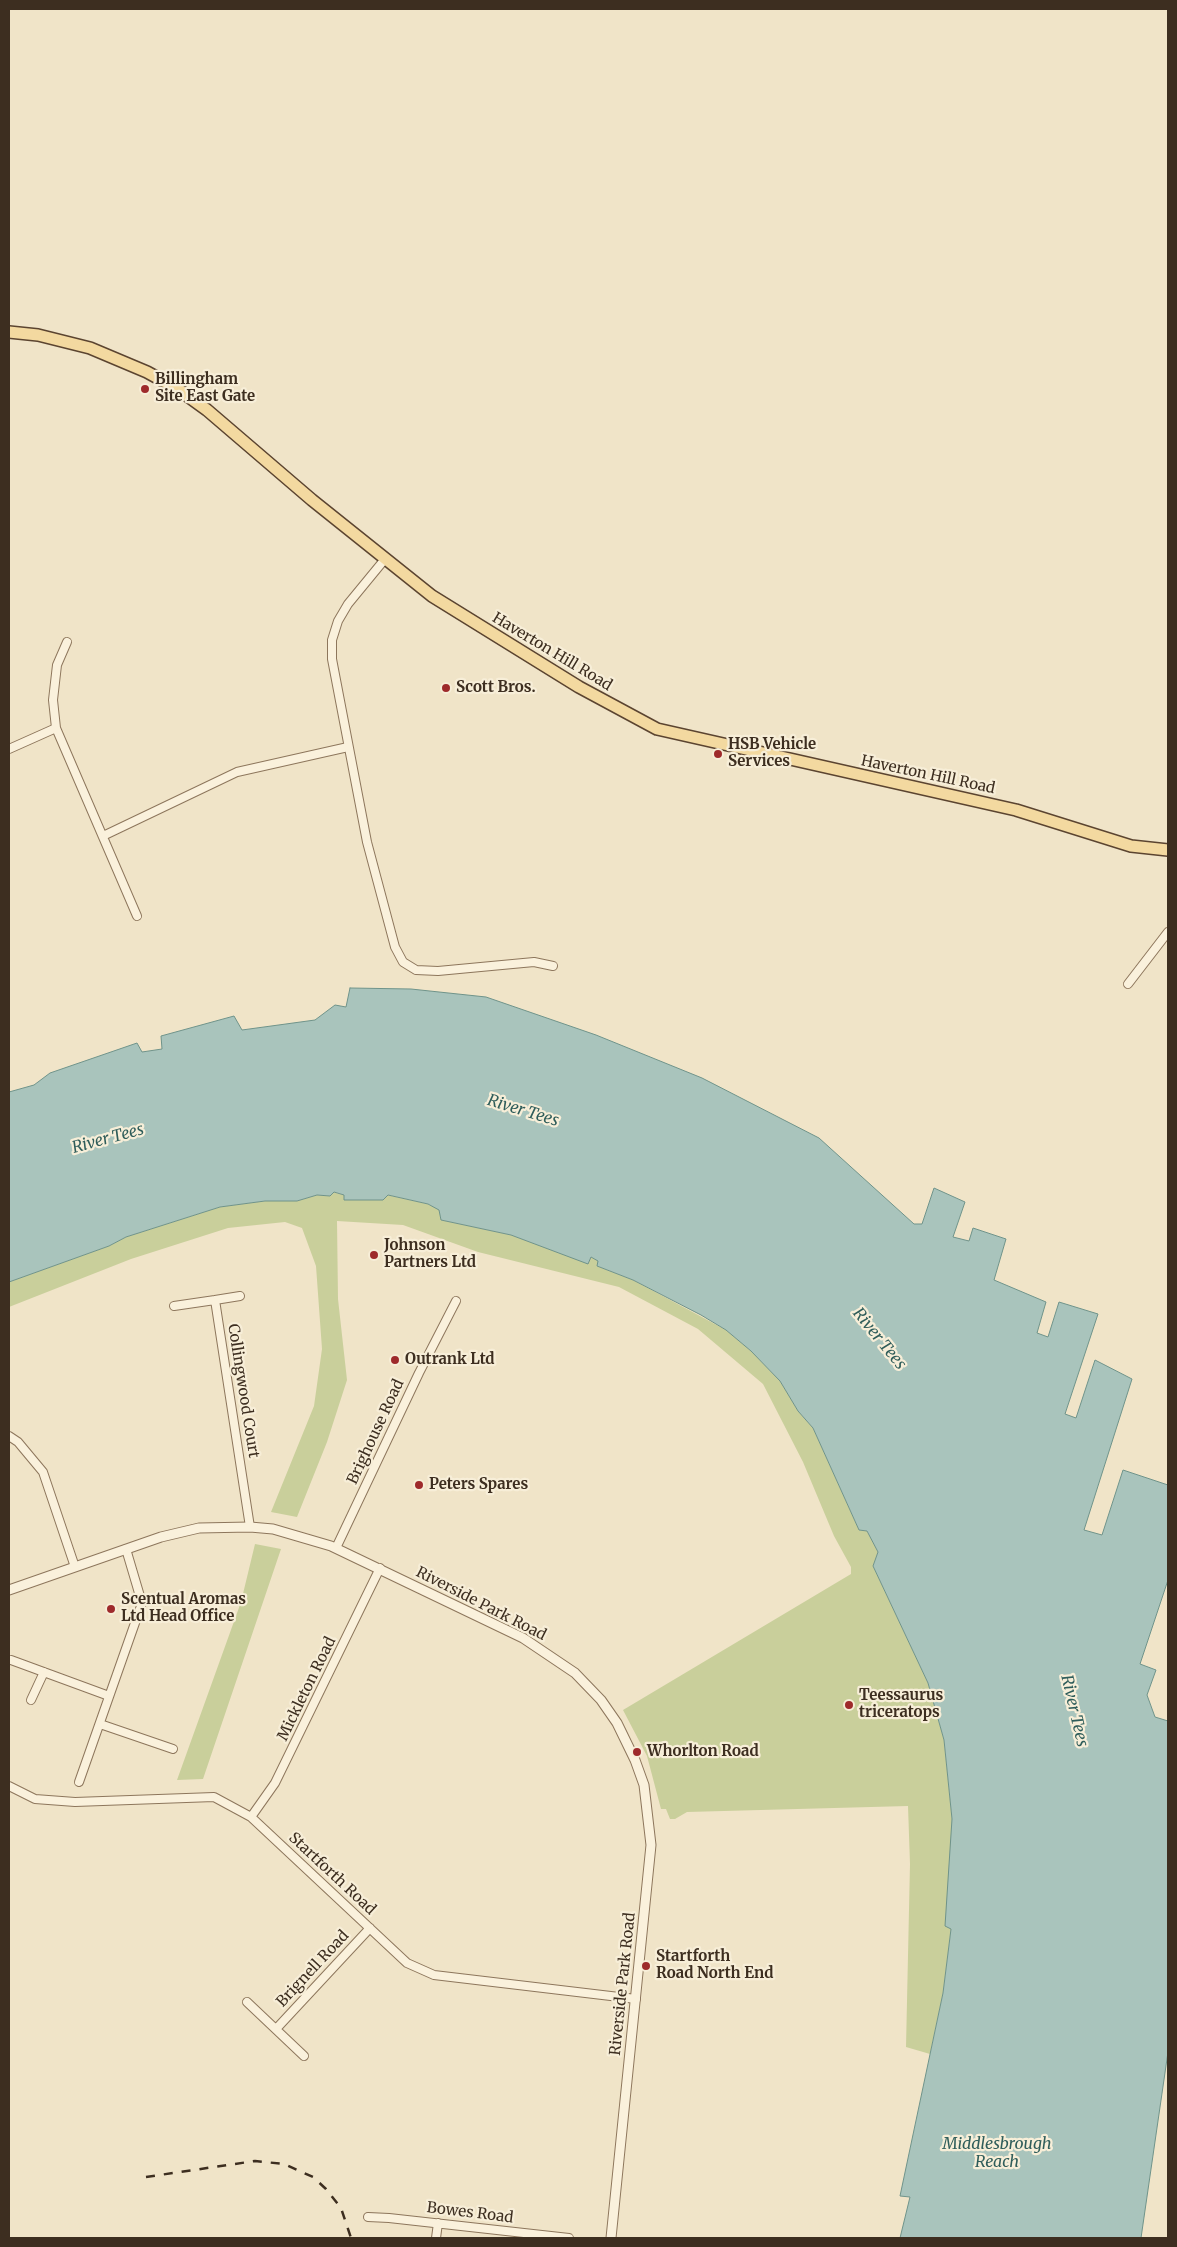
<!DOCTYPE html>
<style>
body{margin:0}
#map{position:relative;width:1177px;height:2247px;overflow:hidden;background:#f0e4c8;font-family:Merriweather,serif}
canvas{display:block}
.frame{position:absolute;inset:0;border:10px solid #3d2e20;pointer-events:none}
</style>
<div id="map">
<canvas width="1177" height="2247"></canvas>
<div class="frame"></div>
</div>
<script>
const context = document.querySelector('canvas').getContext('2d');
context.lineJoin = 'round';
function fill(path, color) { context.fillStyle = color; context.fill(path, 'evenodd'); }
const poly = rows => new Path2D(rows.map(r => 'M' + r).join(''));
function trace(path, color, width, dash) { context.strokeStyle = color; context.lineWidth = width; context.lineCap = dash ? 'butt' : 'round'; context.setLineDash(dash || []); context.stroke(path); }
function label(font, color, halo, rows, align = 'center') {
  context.font = font + ' Merriweather,serif'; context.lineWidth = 4.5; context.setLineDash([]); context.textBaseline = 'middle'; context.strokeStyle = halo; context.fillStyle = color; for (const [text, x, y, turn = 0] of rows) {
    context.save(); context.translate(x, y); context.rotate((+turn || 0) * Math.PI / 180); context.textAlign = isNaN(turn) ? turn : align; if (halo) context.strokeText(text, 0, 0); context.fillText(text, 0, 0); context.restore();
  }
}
fill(poly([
 [333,1192,344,1195,344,1200,387,1195,428,1204,440,1210,441,1220,511,1235,588,1263,591,1257,599,1261,597,1266,633,1280,726,1330,751,1351,780,1381,798,1411,813,1428,859,1530,867,1531,878,1552,873,1566,928,1683,944,1740,952,1819,951,1929,943,1993,930,2054,906,2047,910,1864,908,1806,687,1812,675,1819,670,1819,666,1809,661,1809,647,1756,623,1710,851,1574,851,1567,834,1536,803,1462,763,1384,698,1329,619,1287,478,1252,403,1225,337,1221,338,1299,347,1380,327,1442,297,1517,271,1512,314,1406,322,1349,316,1266,302,1228,285,1222,228,1228,131,1259,9,1307,9,1282,109,1246,126,1237,220,1207,265,1201,297,1201,317,1195,330,1196],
 [255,1544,281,1549,203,1779,177,1780,241,1602]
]), '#c9cf9b');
const water = poly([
 [350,988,411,989,486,997,596,1035,702,1078,819,1138,914,1224,922,1224,934,1188,965,1202,953,1237,969,1241,973,1228,1006,1239,994,1280,1046,1302,1037,1333,1048,1337,1059,1302,1098,1314,1065,1414,1076,1418,1095,1360,1132,1379,1084,1530,1102,1535,1123,1470,1168,1485,1168,1580,1140,1664,1156,1670,1147,1695,1155,1717,1168,1721,1168,2052,1141,2238,900,2238,910,2197,900,2196,943,1993,951,1929,945,1926,952,1819,944,1740,928,1683,873,1566,878,1552,867,1531,859,1530,813,1428,798,1411,780,1381,751,1351,726,1330,701,1315,633,1280,597,1266,598,1261,591,1257,588,1264,511,1235,441,1220,439,1210,428,1204,388,1195,383,1200,344,1200,344,1195,334,1192,330,1196,317,1195,297,1201,265,1201,220,1207,126,1237,109,1246,9,1282,9,1092,34,1085,50,1073,137,1043,142,1052,162,1049,161,1036,234,1016,242,1030,315,1020,335,1005,346,1007,350,988]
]);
fill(water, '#a9c4bc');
trace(water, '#6f938a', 1);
const minor = poly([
 [385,559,348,604,338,621,332,640,332,659,367,842,395,947,403,962,416,970,438,971,534,962,553,966],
 [67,642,57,665,53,700,56,728,137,916],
 [9,749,56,728],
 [103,836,237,772,348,747],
 [1128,984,1168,932],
 [215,1300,240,1296],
 [174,1306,215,1300,250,1527],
 [9,1436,18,1442,43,1472,75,1567],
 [336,1548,419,1373,456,1301],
 [11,1660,109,1696],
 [31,1700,44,1672],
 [100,1724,173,1749],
 [79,1782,142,1603,126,1549],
 [9,1786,35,1799,75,1802,214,1797,251,1817,407,1963,434,1975,636,1999],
 [251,1817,275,1783,380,1568],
 [247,2002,304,2056],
 [276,2029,370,1928],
 [368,2217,389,2218,569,2238],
 [436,2238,438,2223]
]);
const tertiary = poly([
 [9,1590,161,1537,199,1528,250,1527,273,1529,331,1546,523,1638,575,1673,601,1700,617,1723,635,1760,644,1785,651,1845,611,2238]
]);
const primary = poly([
 [9,332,38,335,90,348,147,372,178,389,207,410,312,500,432,596,579,687,657,729,1016,810,1131,846,1168,850]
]);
trace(minor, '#8d765c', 10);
trace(tertiary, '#8d765c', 11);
trace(primary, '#5b4430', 14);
trace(minor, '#faf1dc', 8);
trace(tertiary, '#faf1dc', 9);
trace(primary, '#f3d9a0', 11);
trace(poly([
 [146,2177,255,2161,284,2164,313,2177,326,2189,341,2208,351,2238]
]), '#3d2e20', 2.5, [9, 9]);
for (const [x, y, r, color] of [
 [145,389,5,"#9e2a2b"],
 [446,688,5,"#9e2a2b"],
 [718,754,5,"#9e2a2b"],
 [374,1255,5,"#9e2a2b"],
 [395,1360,5,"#9e2a2b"],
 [419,1485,5,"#9e2a2b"],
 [111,1609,5,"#9e2a2b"],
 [849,1705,5,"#9e2a2b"],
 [637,1752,5,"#9e2a2b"],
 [646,1966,5,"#9e2a2b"]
]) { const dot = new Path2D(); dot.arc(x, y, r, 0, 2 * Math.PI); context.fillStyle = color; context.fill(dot); trace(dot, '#f7eed8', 2); }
label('bold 15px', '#3d2e20', '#f7eed8', [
 ["Billingham",155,380],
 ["Site East Gate",155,397],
 ["Scott Bros.",456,688],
 ["HSB Vehicle",728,745],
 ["Services",728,762],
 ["Johnson",384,1246],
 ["Partners Ltd",384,1263],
 ["Outrank Ltd",405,1360],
 ["Peters Spares",429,1485],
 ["Scentual Aromas",121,1600],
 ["Ltd Head Office",121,1617],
 ["Teessaurus",859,1696],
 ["triceratops",859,1713],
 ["Whorlton Road",647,1752],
 ["Startforth",656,1957],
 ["Road North End",656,1974]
], 'left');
label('15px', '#3d2e20', '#f7eed8', [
 ["Haverton Hill Road",552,652,31],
 ["Haverton Hill Road",928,775,12],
 ["Collingwood Court",243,1391,81],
 ["Brighouse Road",376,1432,-65],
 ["Riverside Park Road",481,1604,27],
 ["Mickleton Road",307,1689,-64],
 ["Startforth Road",332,1874,43],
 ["Brignell Road",313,1969,-47],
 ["Riverside Park Road",623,1984,-84],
 ["Bowes Road",470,2213,7]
]);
label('italic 16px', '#2f5d5a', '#f7eed8', [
 ["River Tees",523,1111,17],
 ["River Tees",108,1139,-15],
 ["River Tees",879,1339,51],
 ["River Tees",1074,1711,77],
 ["Middlesbrough",997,2144],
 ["Reach",997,2162]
]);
</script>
